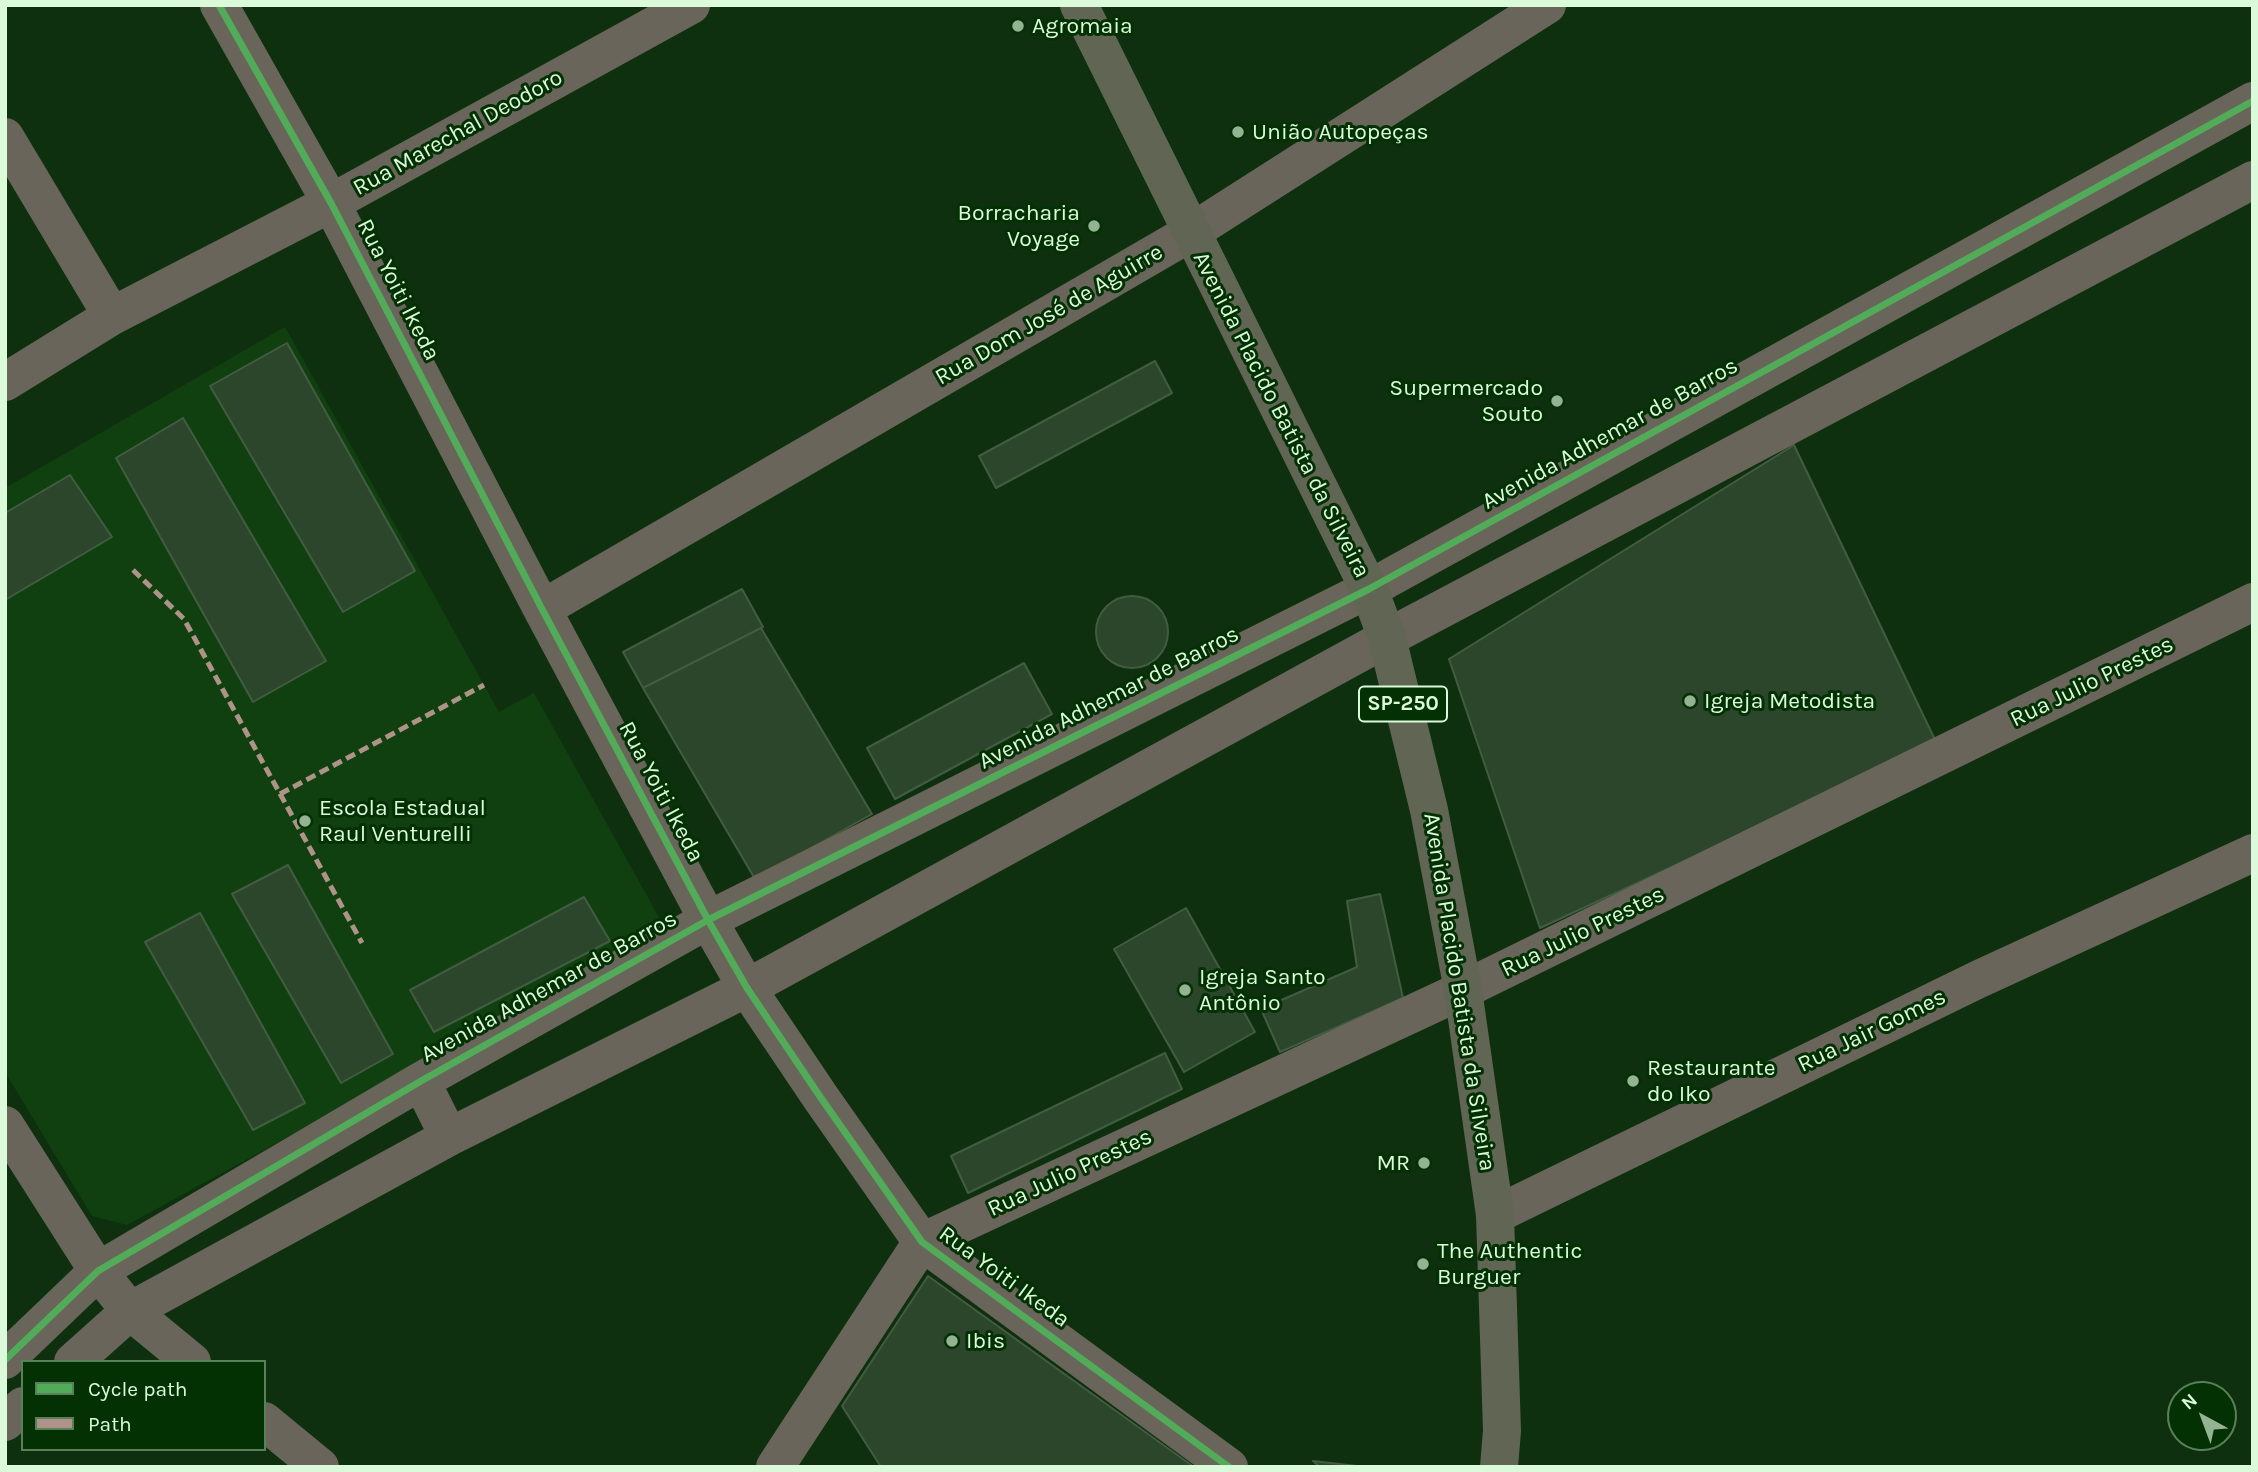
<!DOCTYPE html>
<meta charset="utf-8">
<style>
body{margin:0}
#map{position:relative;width:2258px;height:1472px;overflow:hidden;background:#0e300e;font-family:Karla,sans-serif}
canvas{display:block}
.frame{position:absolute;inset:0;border:7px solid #dbfad9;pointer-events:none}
.legend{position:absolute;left:21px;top:1360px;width:245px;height:91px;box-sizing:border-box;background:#033104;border:2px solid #598159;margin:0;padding:9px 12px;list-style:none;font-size:21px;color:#dbfad9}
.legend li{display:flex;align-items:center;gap:14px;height:35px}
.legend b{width:35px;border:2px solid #598159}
.north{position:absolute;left:2167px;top:1381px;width:70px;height:70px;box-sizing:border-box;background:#033104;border:2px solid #598159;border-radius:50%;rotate:319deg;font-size:19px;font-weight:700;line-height:28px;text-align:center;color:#dbfad9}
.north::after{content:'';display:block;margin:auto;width:24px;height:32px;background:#93b392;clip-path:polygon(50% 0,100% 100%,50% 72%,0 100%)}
</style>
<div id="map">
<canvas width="2258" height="1472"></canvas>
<div class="frame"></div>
<ul class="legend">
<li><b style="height:9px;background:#51ab58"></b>Cycle path</li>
<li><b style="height:9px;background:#af9288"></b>Path</li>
</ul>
<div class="north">N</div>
</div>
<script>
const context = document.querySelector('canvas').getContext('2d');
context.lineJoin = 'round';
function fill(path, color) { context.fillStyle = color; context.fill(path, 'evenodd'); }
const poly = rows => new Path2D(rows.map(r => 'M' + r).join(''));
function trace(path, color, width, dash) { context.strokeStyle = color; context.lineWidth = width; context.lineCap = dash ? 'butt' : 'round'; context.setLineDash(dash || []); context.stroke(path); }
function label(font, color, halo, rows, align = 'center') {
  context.font = font + ' Karla,sans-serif'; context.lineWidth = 6; context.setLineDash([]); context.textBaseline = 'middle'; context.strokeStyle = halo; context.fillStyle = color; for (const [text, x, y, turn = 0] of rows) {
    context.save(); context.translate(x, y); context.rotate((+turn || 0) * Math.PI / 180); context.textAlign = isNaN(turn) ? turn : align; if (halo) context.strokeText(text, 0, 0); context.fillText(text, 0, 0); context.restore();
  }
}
fill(poly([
 [285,327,499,712,534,693,666,930,127,1225,92,1216,5,1072,5,488]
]), '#104010');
const building = poly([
 [287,343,415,571,343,612,210,386,287,343],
 [1155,361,1172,393,996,488,979,456,1155,361],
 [183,418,326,661,253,702,116,458,183,418],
 [1794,445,1937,744,1540,928,1449,659,1794,445],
 [70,475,112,537,5,600,5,513,70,475],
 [742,589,763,627,643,688,623,652,742,589],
 '1096 632a36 36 0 1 1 72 0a36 36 0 1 1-72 0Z',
 [761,628,872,814,755,879,643,688,761,628],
 [1024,663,1052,714,895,799,867,748,1024,663],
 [288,865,393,1054,341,1083,232,894,288,865],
 [1380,894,1403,998,1280,1052,1261,1009,1357,967,1347,901,1380,894],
 [584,897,610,941,434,1032,410,990,584,897],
 [1186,908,1255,1032,1184,1072,1114,949,1186,908],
 [200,913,305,1103,253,1130,145,942,200,913],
 [1165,1053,1182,1089,968,1193,951,1156,1165,1053],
 [928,1276,1194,1467,881,1467,842,1406,928,1276],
 [1313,1461,1366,1467,1320,1467,1313,1461]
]);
fill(building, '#2c462b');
trace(building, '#425c41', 2);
trace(poly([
 [219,5,331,203,542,609,708,920,747,988,821,1098,922,1242,1229,1467],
 [5,137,112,316],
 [5,382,112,316,331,203,691,5],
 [542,609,1190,233,1547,5],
 [421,1081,449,1137],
 [5,1125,98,1271,130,1311,192,1362],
 [1495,1215,1979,979,2253,853],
 [5,1360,98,1271,421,1081,708,920,1369,589,2253,101],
 [73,1362,130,1311,449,1137,747,988,1387,638,2253,180],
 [264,1421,320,1467],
 [5,1422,23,1406],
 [775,1467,922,1242,1463,990,2253,602]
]), '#69655a', 38);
trace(poly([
 [1079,5,1369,589,1387,638,1429,810,1463,990,1495,1215,1502,1431,1499,1467]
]), '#616554', 38);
trace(poly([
 [133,570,184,619,362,943],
 [280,794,484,685]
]), '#af9288', 5, [10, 5]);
trace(poly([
 [219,5,331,203,542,609,708,920,747,988,821,1098,922,1242,1229,1467],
 [5,1360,98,1271,421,1081,708,920,1369,589,2253,101]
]), '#51ab58', 7);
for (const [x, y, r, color] of [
 [1018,26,7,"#93b392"],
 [1238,132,7,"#93b392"],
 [1094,226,7,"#93b392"],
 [1557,401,7,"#93b392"],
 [1690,701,7,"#93b392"],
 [305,821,7,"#93b392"],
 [1185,990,7,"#93b392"],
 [1633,1081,7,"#93b392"],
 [1424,1163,7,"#93b392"],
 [1423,1264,7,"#93b392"],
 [952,1341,7,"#93b392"]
]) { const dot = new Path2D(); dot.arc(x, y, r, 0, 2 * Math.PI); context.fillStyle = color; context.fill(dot); trace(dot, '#033104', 2.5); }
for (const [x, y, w] of [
 [1403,704,88]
]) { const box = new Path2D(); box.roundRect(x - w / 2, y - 17.5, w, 35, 5); context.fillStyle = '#033104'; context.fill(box); trace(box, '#dbfad9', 2); }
label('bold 21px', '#dbfad9', null, [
 ["SP-250",1403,704]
]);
label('23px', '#dbfad9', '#033104', [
 ["Agromaia",1032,26],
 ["União Autopeças",1252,132],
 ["Borracharia",1080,213,"right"],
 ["Voyage",1080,239,"right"],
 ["Supermercado",1543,388,"right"],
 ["Souto",1543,414,"right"],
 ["Igreja Metodista",1704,701],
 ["Escola Estadual",319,808],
 ["Raul Venturelli",319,834],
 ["Igreja Santo",1199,977],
 ["Antônio",1199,1003],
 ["Restaurante",1647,1068],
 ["do Iko",1647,1094],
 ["MR",1410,1163,"right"],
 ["The Authentic",1437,1251],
 ["Burguer",1437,1277],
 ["Ibis",966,1341]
], 'left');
label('23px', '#dbfad9', '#033104', [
 ["Rua Marechal Deodoro",458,133,-29],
 ["Rua Yoiti Ikeda",398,290,63],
 ["Rua Dom José de Aguirre",1049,315,-30],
 ["Avenida Placido Batista da Silveira",1281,415,63],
 ["Avenida Adhemar de Barros",1610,434,-29],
 ["Rua Julio Prestes",2092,682,-26],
 ["Avenida Adhemar de Barros",1109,698,-27],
 ["Rua Yoiti Ikeda",661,792,62],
 ["Rua Julio Prestes",1583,932,-26],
 ["Avenida Adhemar de Barros",549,987,-29],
 ["Avenida Placido Batista da Silveira",1459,992,81],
 ["Rua Jair Gomes",1872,1031,-26],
 ["Rua Julio Prestes",1070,1173,-25],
 ["Rua Yoiti Ikeda",1004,1277,36]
]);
</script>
